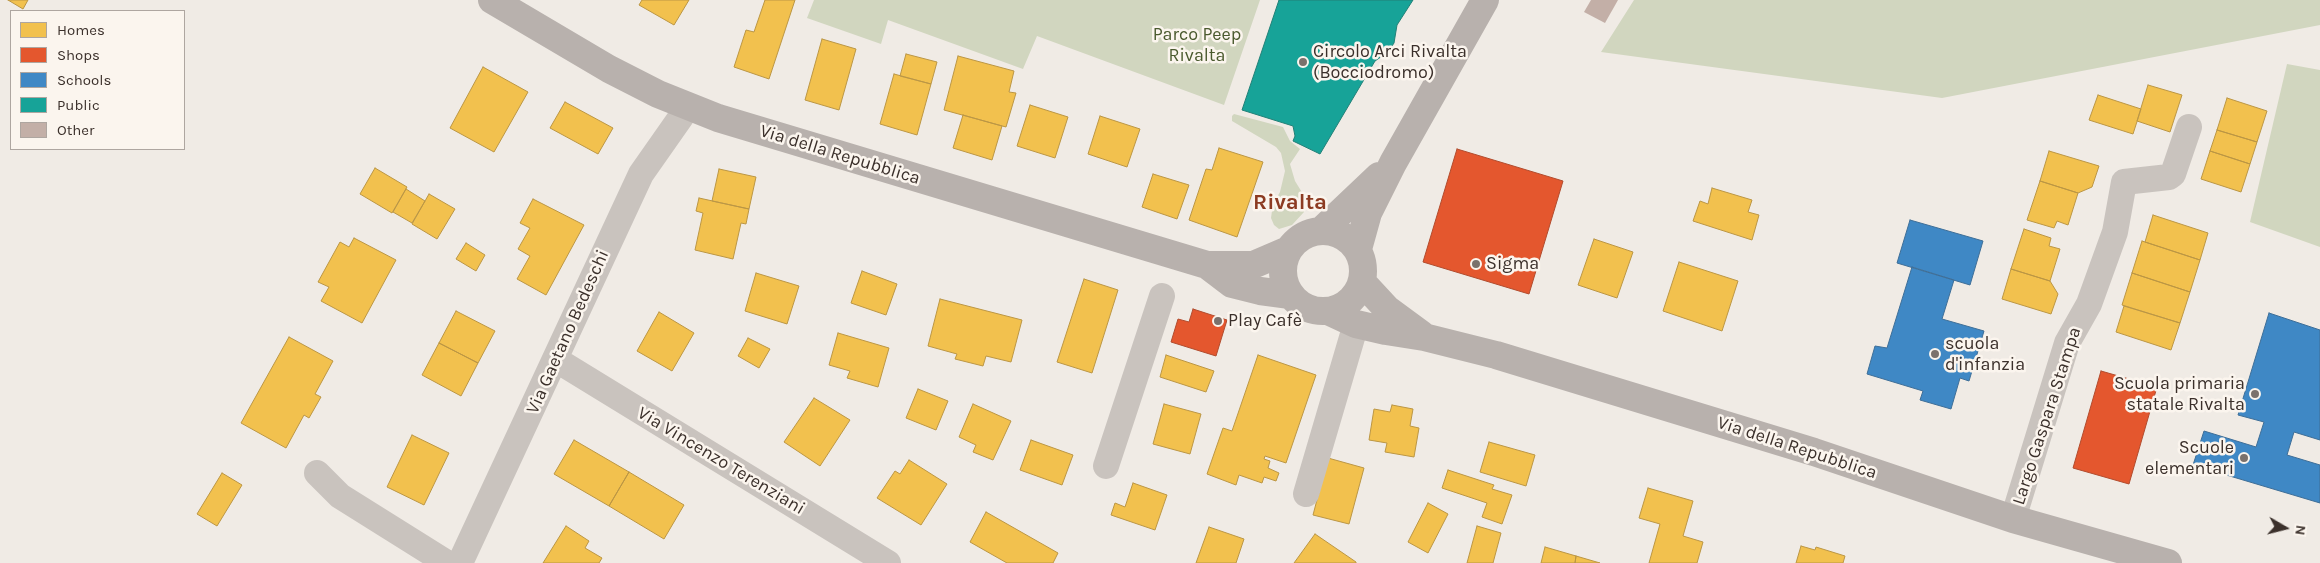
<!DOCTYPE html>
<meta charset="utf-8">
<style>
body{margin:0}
#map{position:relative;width:2320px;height:563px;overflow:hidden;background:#f0ebe5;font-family:Karla,sans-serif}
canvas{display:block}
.legend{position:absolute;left:10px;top:10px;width:175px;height:140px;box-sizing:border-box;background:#fbf5ee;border:1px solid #aea6a0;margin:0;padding:6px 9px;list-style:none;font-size:15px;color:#3b302b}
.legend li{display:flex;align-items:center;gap:10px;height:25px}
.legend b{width:25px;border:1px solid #aea6a0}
.north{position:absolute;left:2260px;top:503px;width:50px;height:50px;-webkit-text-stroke:4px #fbf5ee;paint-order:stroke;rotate:98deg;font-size:14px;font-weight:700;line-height:20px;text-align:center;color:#3b302b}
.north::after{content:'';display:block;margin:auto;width:18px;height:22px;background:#3b302b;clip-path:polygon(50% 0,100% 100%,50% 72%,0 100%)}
</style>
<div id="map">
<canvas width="2320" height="563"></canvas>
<ul class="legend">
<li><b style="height:14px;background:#f2c14e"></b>Homes</li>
<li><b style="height:14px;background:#e4572e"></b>Shops</li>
<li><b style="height:14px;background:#3f88c5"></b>Schools</li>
<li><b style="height:14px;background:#17a398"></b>Public</li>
<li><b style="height:14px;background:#c3afa7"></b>Other</li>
</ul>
<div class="north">N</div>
</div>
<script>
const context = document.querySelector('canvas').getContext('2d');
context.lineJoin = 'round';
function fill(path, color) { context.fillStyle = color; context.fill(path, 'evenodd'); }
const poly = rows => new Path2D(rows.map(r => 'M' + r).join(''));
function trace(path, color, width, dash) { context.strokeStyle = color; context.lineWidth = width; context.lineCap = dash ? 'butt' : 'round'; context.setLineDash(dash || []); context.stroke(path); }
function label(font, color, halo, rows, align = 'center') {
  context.font = font + ' Karla,sans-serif'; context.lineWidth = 5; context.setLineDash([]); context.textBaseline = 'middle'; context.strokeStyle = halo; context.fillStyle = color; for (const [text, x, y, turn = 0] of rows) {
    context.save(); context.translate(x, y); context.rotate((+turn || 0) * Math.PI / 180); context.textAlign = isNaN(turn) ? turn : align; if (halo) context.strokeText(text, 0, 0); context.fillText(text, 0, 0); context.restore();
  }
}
fill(poly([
 [814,0,1260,0,1224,105,1037,36,1023,69,888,20,881,44,807,18],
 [1634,0,2320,0,2320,25,1942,98,1601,52],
 [2287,64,2320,70,2320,247,2250,222],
 [1234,114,1283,127,1290,141,1300,149,1290,164,1295,181,1303,194,1304,212,1292,225,1279,229,1274,225,1271,218,1273,204,1280,192,1285,171,1281,153,1276,147,1232,121,1232,116]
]), '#d1d6bf');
const homes = poly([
 [8,0,28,0,23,9,8,0],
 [642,0,689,0,674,25,639,5,642,0],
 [765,0,795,0,769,79,734,67,746,30,754,32,765,0],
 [822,39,856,49,839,110,805,100,822,39],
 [906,54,937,62,931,84,900,76,906,54],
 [958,56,1014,71,1009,92,1016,93,1006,127,944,110,958,56],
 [483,67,528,92,494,152,450,128,483,67],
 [894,74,931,84,917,135,880,124,894,74],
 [2148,85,2182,95,2170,132,2137,121,2148,85],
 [2098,95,2141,109,2133,134,2089,120,2098,95],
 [2227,98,2267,111,2257,142,2217,130,2227,98],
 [565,102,613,128,598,154,550,128,565,102],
 [1030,105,1068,117,1055,158,1017,146,1030,105],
 [963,115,1002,126,992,160,953,148,963,115],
 [1100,116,1140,129,1127,167,1088,154,1100,116],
 [2217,130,2257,142,2250,164,2210,151,2217,130],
 [1219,148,1263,162,1237,237,1189,220,1206,169,1212,170,1219,148],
 [2049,151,2099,166,2092,187,2078,193,2040,181,2049,151],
 [2210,151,2250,164,2241,192,2201,179,2210,151],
 [375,168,407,187,392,213,360,194,375,168],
 [719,169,756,177,749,209,712,201,719,169],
 [1153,174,1189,185,1177,219,1142,207,1153,174],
 [2040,181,2078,193,2068,225,2057,221,2054,228,2027,220,2040,181],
 [1712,188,1752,200,1748,212,1759,215,1752,240,1693,221,1700,201,1708,204,1712,188],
 [406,189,425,201,412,223,393,212,406,189],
 [429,194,455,209,437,239,412,224,429,194],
 [699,198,749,209,746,224,741,223,733,259,695,250,703,213,696,211,699,198],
 [533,199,584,225,546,295,517,279,530,256,518,249,530,228,520,223,533,199],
 [2153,215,2208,233,2200,260,2145,242,2153,215],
 [2024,229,2051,238,2049,246,2060,249,2050,281,2011,269,2024,229],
 [354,238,396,260,362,323,321,301,329,287,318,282,340,242,349,247,354,238],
 [1594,239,1633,252,1617,298,1578,285,1594,239],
 [2142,241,2200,260,2190,292,2132,273,2142,241],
 [466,243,485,255,476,271,456,259,466,243],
 [1679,262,1738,281,1722,331,1663,311,1679,262],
 [2011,269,2050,281,2058,294,2051,314,2002,299,2011,269],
 [862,271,897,284,886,315,851,303,862,271],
 [756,273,799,286,787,324,745,311,756,273],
 [2132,273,2190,292,2180,323,2122,305,2132,273],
 [1084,279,1118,290,1092,373,1057,362,1084,279],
 [940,299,1022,320,1011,362,986,356,983,366,955,359,957,354,928,346,940,299],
 [2124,306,2180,323,2171,350,2116,332,2124,306],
 [456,311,495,331,478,363,439,343,456,311],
 [659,312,694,333,672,371,637,351,659,312],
 [838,333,889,348,878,387,847,378,850,371,829,365,838,333],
 [289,337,333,361,315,394,321,397,309,418,304,415,286,448,241,423,289,337],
 [748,338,770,349,759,368,738,356,748,338],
 [439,343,478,363,461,396,422,375,439,343],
 [1166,355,1214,371,1206,392,1160,377,1166,355],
 [1258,355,1316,375,1286,463,1265,456,1264,459,1270,461,1268,468,1279,473,1276,481,1264,477,1262,483,1239,475,1236,485,1207,474,1223,428,1232,431,1258,355],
 [918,389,948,401,936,430,906,418,918,389],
 [814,398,850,420,820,466,784,442,814,398],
 [973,404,1011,421,993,460,973,452,976,445,959,437,973,404],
 [1164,404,1201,414,1190,454,1153,444,1164,404],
 [1392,405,1413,409,1410,426,1419,428,1414,457,1385,452,1387,443,1369,440,1374,409,1390,412,1392,405],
 [412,435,449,453,424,505,387,487,412,435],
 [574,440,629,472,609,506,554,474,574,440],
 [1031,440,1073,455,1062,485,1020,470,1031,440],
 [1489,442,1535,455,1526,486,1480,472,1489,442],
 [1328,458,1364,468,1349,524,1313,515,1328,458],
 [909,460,947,484,921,525,877,498,895,471,900,474,909,460],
 [1448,470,1494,485,1492,489,1512,495,1502,524,1482,517,1487,503,1442,488,1448,470],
 [629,472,684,505,664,539,609,506,629,472],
 [222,473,242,485,217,526,197,514,222,473],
 [1133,483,1167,495,1155,530,1111,515,1115,503,1125,507,1133,483],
 [1648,488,1693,501,1683,536,1703,542,1697,563,1649,563,1660,524,1639,518,1648,488],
 [1428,503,1448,514,1428,553,1408,542,1428,503],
 [986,512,1058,553,1053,563,1007,563,970,542,986,512],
 [566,526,589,541,585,548,602,558,599,563,543,563,566,526],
 [1477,526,1501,533,1493,563,1467,563,1477,526],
 [1209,527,1244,539,1236,563,1196,563,1209,527],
 [1315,534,1356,562,1356,563,1294,563,1315,534],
 [1801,546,1815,550,1816,547,1845,556,1843,563,1796,563,1801,546],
 [1545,547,1576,556,1575,563,1541,563,1545,547],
 [1576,556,1600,563,1575,563,1576,556]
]);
fill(homes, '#f2c14e');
trace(homes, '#bb9644', 1);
const shops = poly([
 [1457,149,1563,181,1529,294,1423,262,1457,149],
 [1193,309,1227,320,1216,356,1171,342,1178,319,1189,322,1193,309],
 [2101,371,2157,387,2129,484,2073,468,2101,371]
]);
fill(shops, '#e4572e');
trace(shops, '#b14b2d', 1);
const schools = poly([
 [1910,220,1983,241,1970,285,1897,263,1910,220],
 [1912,267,1954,280,1942,319,1984,331,1969,381,1960,378,1951,409,1920,400,1923,391,1867,374,1875,346,1887,348,1912,267],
 [2269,313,2320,330,2320,440,2294,432,2287,455,2320,465,2320,503,2193,465,2204,431,2256,447,2264,422,2238,415,2269,313]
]);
fill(schools, '#3f88c5');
trace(schools, '#3e6e97', 1);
const public = poly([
 [1279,0,1413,0,1397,25,1394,43,1388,52,1375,61,1320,154,1293,141,1295,136,1293,126,1242,110,1279,0]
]);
fill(public, '#17a398');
trace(public, '#228077', 1);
fill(poly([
 [1591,0,1618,0,1605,23,1584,12]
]), '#c3afa7');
trace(poly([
 [555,359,888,563],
 [1106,466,1162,296],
 [317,473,340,496,447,563],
 [1306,494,1356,324],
 [2013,519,2067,343,2089,304,2115,232,2124,182,2169,177,2173,174,2189,127],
 [460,563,641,174,688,107]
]), '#c9c3be', 26);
trace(poly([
 [492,0,609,69,658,94,718,118,1207,265,1253,265,1288,250],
 [1322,230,1379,176],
 '1283 271a40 40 0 1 1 80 0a40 40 0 1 1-80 0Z',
 [1358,249,1368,213,1393,163,1485,0],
 [1207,265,1232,284,1260,291,1290,295],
 [1362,282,1387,309,1421,334],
 [1328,311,1356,324,1386,331,1424,337,1496,355,1814,452,2013,519,2168,563]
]), '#b8b1ad', 28);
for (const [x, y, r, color] of [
 [1303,62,5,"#7a716c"],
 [1476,264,5,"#7a716c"],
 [1218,321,5,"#7a716c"],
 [1935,354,5,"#7a716c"],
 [2255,394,5,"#7a716c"],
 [2244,458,5,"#7a716c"]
]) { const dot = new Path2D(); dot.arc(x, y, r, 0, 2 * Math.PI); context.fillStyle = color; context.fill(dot); trace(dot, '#fbf5ee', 2); }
label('18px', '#4a5a2e', '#fbf5ee', [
 ["Parco Peep",1197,35],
 ["Rivalta",1197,56]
]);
label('18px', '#3b302b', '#fbf5ee', [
 ["Circolo Arci Rivalta",1313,52],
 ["(Bocciodromo)",1313,73],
 ["Sigma",1486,264],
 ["Play Cafè",1228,321],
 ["scuola",1945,344],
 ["d'infanzia",1945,365],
 ["Scuola primaria",2245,384,"right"],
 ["statale Rivalta",2245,405,"right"],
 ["Scuole",2234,448,"right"],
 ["elementari",2234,469,"right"]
], 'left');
label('18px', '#3b302b', '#fbf5ee', [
 ["Via della Repubblica",840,155,17],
 ["Via Gaetano Bedeschi",568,332,-66],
 ["Largo Gaspara Stampa",2047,416,-72],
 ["Via della Repubblica",1797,448,18],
 ["Via Vincenzo Terenziani",721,461,31]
]);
label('bold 22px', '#8c3b22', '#fbf5ee', [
 ["Rivalta",1290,203]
]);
</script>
